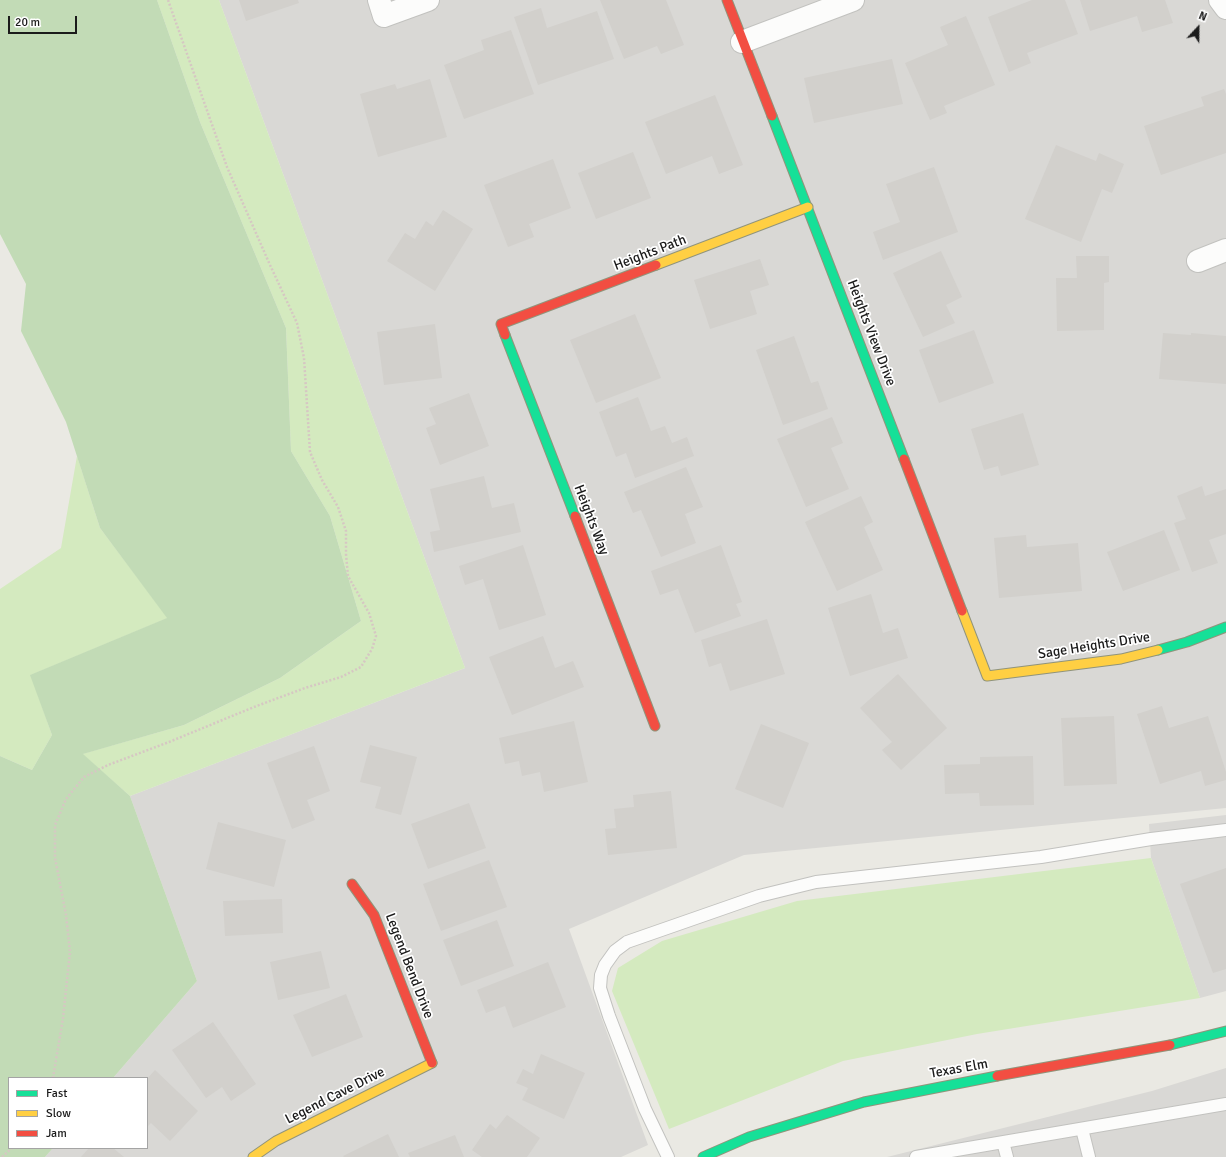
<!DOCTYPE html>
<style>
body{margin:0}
#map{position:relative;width:1226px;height:1157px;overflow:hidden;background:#eae9e3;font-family:Signika,sans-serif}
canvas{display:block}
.legend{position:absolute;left:8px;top:1077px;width:140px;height:72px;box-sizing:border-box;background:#fff;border:1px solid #a4a4a4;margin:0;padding:5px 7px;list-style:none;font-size:12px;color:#1b1b1b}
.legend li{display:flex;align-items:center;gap:8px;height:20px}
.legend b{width:20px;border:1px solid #a4a4a4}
.north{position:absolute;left:1178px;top:8px;width:40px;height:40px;-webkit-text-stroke:3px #fff;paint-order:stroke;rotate:22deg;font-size:11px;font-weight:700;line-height:16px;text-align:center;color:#1b1b1b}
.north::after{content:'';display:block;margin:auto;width:14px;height:18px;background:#1b1b1b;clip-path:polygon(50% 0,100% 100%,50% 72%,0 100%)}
.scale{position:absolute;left:8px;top:16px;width:69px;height:18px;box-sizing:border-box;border:2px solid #1b1b1b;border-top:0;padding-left:5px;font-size:12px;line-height:14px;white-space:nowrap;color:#1b1b1b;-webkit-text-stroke:3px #fff;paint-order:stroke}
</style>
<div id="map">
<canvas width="1226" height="1157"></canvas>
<ul class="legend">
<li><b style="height:5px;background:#16e098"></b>Fast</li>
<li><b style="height:5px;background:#ffcf43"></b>Slow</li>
<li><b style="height:5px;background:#f24e42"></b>Jam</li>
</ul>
<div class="north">N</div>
<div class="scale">20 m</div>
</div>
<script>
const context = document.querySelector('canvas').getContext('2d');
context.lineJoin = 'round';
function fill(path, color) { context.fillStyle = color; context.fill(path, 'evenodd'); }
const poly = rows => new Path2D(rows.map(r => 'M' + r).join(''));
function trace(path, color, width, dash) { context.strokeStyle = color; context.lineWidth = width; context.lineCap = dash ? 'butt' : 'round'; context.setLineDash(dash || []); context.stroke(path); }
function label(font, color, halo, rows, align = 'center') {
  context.font = font + ' Signika,sans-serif'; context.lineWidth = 3.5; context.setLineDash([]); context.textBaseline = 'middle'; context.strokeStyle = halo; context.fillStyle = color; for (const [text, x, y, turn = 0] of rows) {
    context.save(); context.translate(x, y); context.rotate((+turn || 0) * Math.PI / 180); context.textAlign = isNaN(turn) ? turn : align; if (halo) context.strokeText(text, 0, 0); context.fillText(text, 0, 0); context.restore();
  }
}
fill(poly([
 [219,0,1226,0,1226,808,744,855,569,929,648,1145,621,1157,45,1157,53,1148,147,1148,147,1078,113,1078,197,981,130,796,465,668],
 [1226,815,1226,991,1200,998,1151,858,1149,824],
 [1226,1068,1226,1157,887,1157,1152,1091]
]), '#d9d8d5');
fill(poly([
 [157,0,219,0,465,668,130,796,82,754,184,725,280,678,361,621,330,516,291,451,286,328,200,122],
 [77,456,100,528,168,618,31,675,52,735,32,770,0,756,0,589,61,548],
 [1151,858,1200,998,977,1034,843,1061,669,1129,612,991,618,968,662,941,797,901]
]), '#d4eabf');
fill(poly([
 [0,0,157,0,200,122,286,328,291,451,330,516,361,621,280,678,184,725,83,754,130,796,197,981,113,1078,9,1078,9,1148,53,1148,45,1157,0,1157,0,756,32,770,52,735,30,675,167,618,100,528,66,422,21,331,26,284,0,234]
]), '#c2dbb6');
fill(poly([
 [239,0,298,0,299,3,246,21],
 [600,0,666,0,684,45,661,54,657,46,624,59],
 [1032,0,1065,0,1078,34,1027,53,1031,63,1009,72,988,17],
 [1080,0,1165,0,1173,23,1142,32,1137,16,1090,31],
 [541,8,547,28,597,11,614,59,538,85,514,17],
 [966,16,995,85,944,106,947,113,930,120,905,63,948,45,940,27],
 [511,30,534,94,464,119,444,65,484,50,481,40],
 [892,59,903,104,814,123,804,78],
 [430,79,447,137,378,157,360,94,395,84,397,89],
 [1224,89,1226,94,1226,153,1161,175,1144,126,1204,106,1201,97],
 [715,95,743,165,719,174,712,156,666,174,645,122],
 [1056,145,1096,161,1099,153,1124,164,1112,193,1102,189,1081,242,1025,219],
 [633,152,651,198,596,219,578,173],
 [553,159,571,208,529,224,534,237,508,247,484,185],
 [934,167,958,232,883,260,873,232,900,222,886,184],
 [443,210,473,229,435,291,387,261,405,233,415,239,426,221,433,226],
 [941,251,962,297,946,305,955,323,923,337,893,273],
 [1076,256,1109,256,1109,282,1104,283,1104,330,1057,331,1056,278,1077,278],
 [760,259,769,285,750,291,757,314,710,329,694,280],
 [635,314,661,378,596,403,570,340],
 [435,324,442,378,384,385,377,332],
 [974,330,994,383,939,403,919,350],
 [1163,333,1191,335,1191,333,1226,336,1226,384,1159,379],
 [794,336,811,383,818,381,828,409,783,425,756,350],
 [469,393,489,446,440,465,426,428,436,424,429,408],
 [638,397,651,431,665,426,672,443,687,437,694,456,635,478,626,453,616,457,599,412],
 [1023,413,1039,465,1001,476,998,466,984,470,971,429],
 [832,417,843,443,831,448,849,489,806,507,777,439],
 [686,467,703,507,685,514,696,543,661,557,641,510,633,513,624,492],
 [484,476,492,508,514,503,521,532,434,552,430,532,440,530,430,489],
 [1202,486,1205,496,1226,489,1226,534,1209,540,1218,563,1192,572,1174,523,1186,519,1177,496],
 [861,496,873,522,864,527,883,570,837,591,805,522],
 [1164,530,1180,570,1123,591,1107,552],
 [1026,535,1027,547,1078,543,1082,591,999,598,994,538],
 [523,545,546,615,499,630,483,579,465,585,459,566],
 [721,545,742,602,736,604,741,616,695,633,678,589,660,595,651,571],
 [871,594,883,633,898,628,908,658,850,676,828,608],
 [767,619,785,674,730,691,721,663,709,667,701,640],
 [543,636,555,668,573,661,584,687,512,715,489,657],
 [898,674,947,728,901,770,882,750,892,742,860,708],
 [1162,706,1169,728,1208,716,1226,772,1226,780,1205,786,1201,771,1160,784,1137,714],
 [1114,716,1117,784,1064,786,1061,718],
 [574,721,588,782,544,792,540,772,522,776,519,761,505,764,499,738],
 [761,724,809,743,783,808,735,789],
 [370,745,417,757,401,815,375,808,381,787,360,782],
 [314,746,330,791,307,800,315,820,292,829,267,763],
 [1033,756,1034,805,980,806,979,793,945,794,944,765,980,764,980,757],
 [671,791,677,848,608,855,605,829,616,828,614,809,634,807,633,795],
 [469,803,486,848,428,869,411,824],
 [218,822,286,840,274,887,206,869],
 [489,860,507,907,441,931,423,884],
 [1226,868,1226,969,1213,973,1180,884],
 [282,899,283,933,225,936,223,901],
 [497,920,514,966,461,986,443,940],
 [321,951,330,988,278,1000,270,962],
 [548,962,566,1007,513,1028,505,1006,486,1013,477,990],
 [346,994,363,1037,312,1057,293,1015],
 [213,1022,256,1084,231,1101,222,1087,206,1098,172,1050],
 [541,1054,585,1073,564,1119,522,1100,528,1088,516,1083,523,1069,533,1074],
 [155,1070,198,1111,170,1141,151,1123,147,1127,147,1079],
 [507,1115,540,1138,527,1157,482,1157,472,1150,490,1124,496,1129],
 [388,1134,399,1157,344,1157,343,1156],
 [455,1135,464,1157,410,1157,408,1153],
 [89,1148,113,1148,124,1157,81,1157]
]), '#d2d0cc');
const lane = poly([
 [1082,1129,1089,1157],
 [1003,1142,1007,1157],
 [668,1157,645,1109,609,1016,600,988,601,975,605,965,615,951,627,942,759,896,816,882,1041,857,1151,839,1226,830],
 [916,1157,1226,1104]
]);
const street = poly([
 [379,0,384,16,428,0],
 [1220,0,1226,8],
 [742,42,853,0],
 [1198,261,1226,250]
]);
const fast = poly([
 [772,116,904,459],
 [505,335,575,516],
 [1158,650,1187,642,1226,627],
 [1170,1045,1226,1031],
 [703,1157,749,1137,864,1102,997,1076]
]);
const slow = poly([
 [656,265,808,207],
 [962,611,987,676,1121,659,1158,650],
 [253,1157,276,1141,432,1063]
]);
const jam = poly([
 [727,0,772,116],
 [505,335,501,324,656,265],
 [904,459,962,611],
 [575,516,655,726],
 [352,884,374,915,432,1063],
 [997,1076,1170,1045]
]);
trace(lane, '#c2c2bf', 14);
trace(street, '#c2c2bf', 24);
trace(fast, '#91947b', 11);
trace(slow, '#91947b', 11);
trace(jam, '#91947b', 11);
trace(poly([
 [53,1078,63,1018,70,952,66,915,55,858,55,825,66,799,84,777,108,765,169,742,254,707,305,688,341,677,361,667,372,649,376,636,369,613,348,576,346,554,346,531,338,507,322,480,310,452,304,358,297,323,270,265,227,167,168,0],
 [2,1157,12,1148]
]), '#d6c7c3', 2.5, [2, 2]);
trace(lane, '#fcfcfb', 12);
trace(street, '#fcfcfb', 22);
trace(fast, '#16e098', 9);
trace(slow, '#ffcf43', 9);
trace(jam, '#f24e42', 9);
label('14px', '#1b1b1b', '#fff', [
 ["Heights Path",650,253,-21],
 ["Heights View Drive",871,333,69],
 ["Heights Way",591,520,69],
 ["Sage Heights Drive",1094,646,-9],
 ["Legend Bend Drive",409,966,69],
 ["Texas Elm",959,1069,-10],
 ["Legend Cave Drive",335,1096,-27]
]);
</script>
